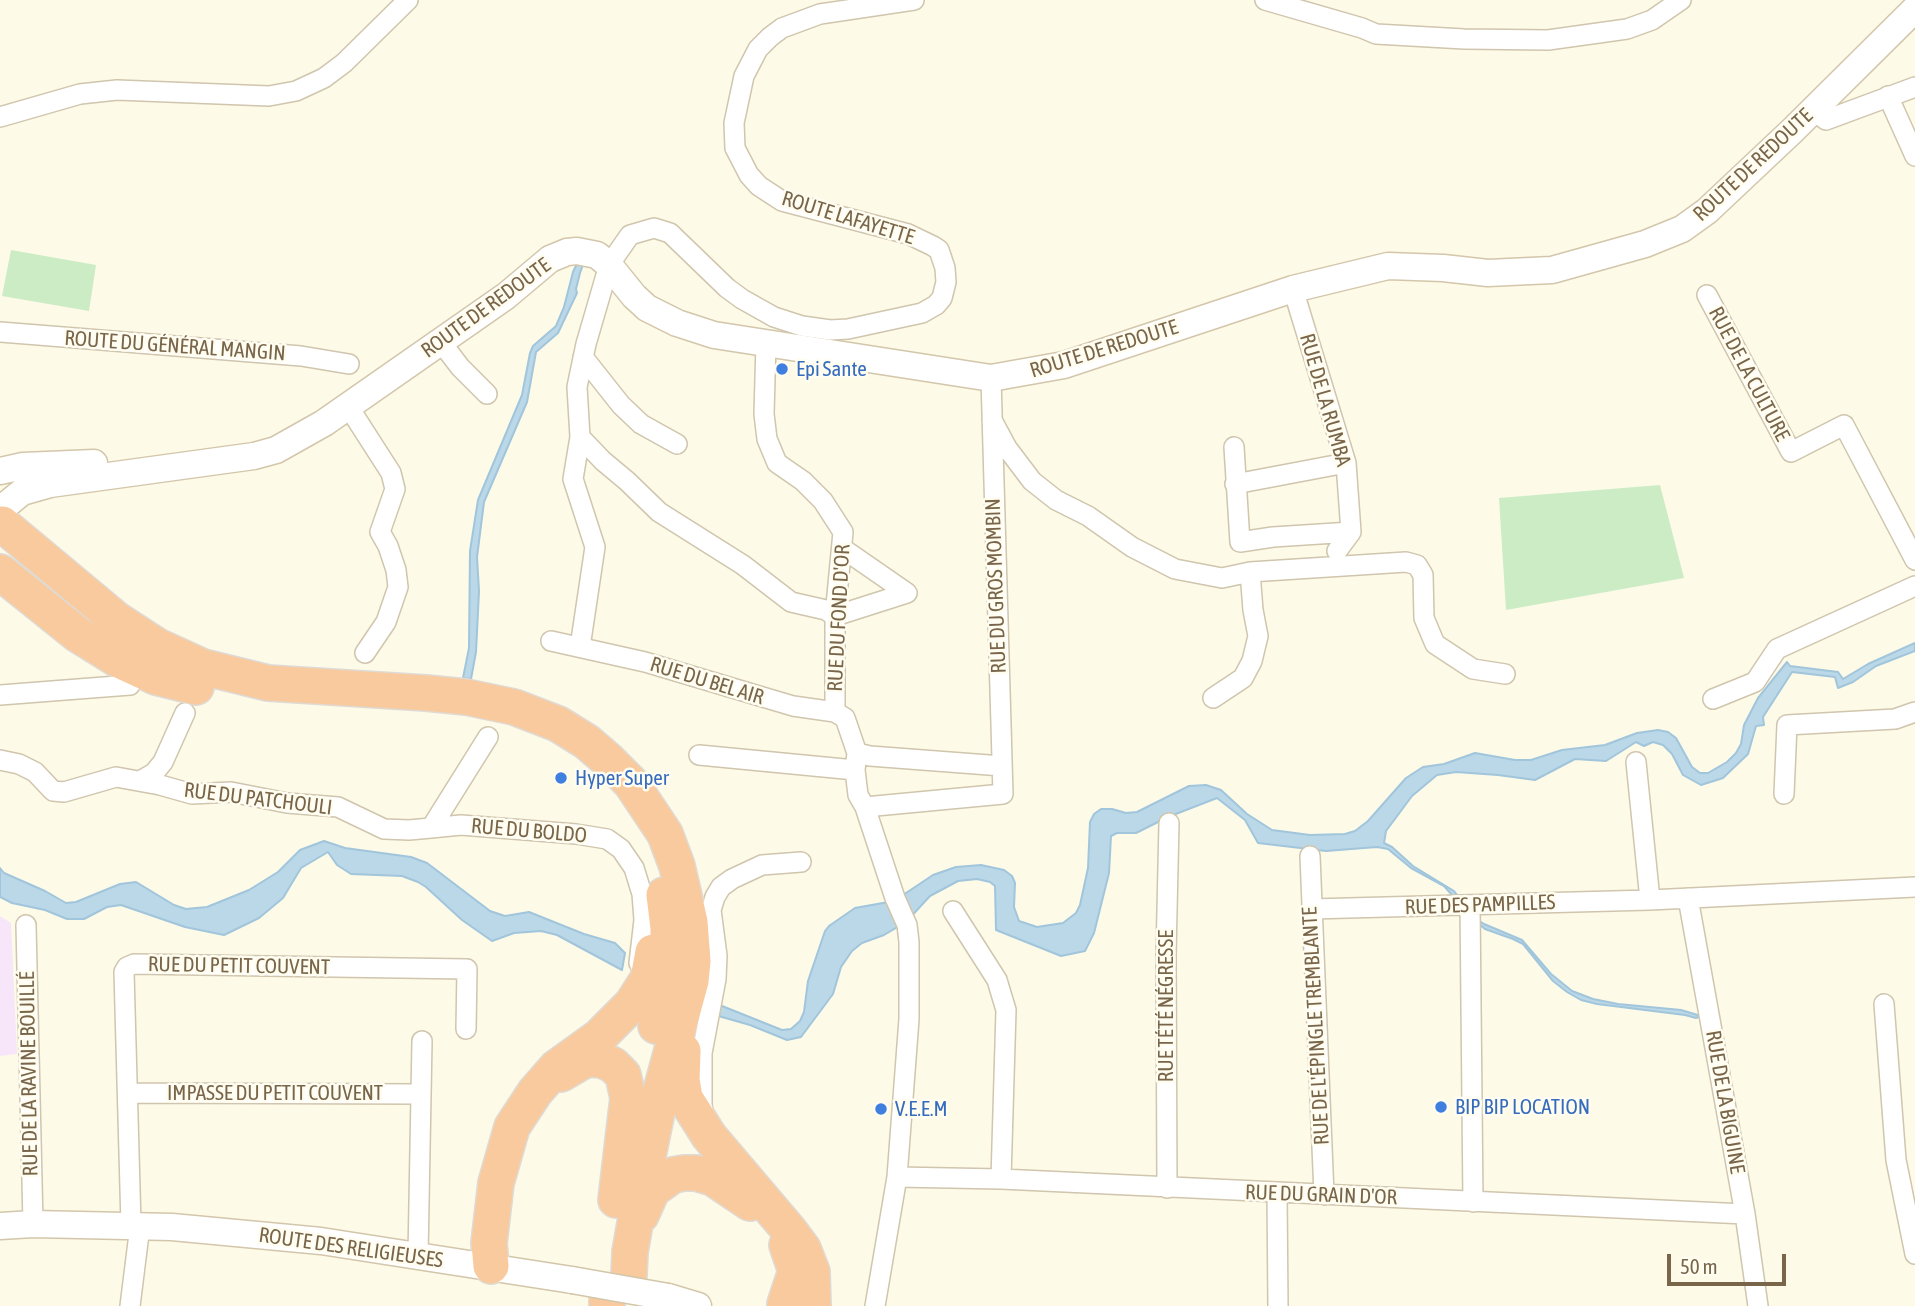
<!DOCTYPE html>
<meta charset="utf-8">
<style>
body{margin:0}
#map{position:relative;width:1915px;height:1306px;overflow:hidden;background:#fdfae8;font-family:"Asap Condensed",sans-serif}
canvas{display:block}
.scale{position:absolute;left:1667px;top:1254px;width:119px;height:32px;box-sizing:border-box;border:4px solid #79664a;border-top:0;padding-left:9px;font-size:21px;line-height:24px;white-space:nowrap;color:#79664a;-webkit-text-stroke:5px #fffcf0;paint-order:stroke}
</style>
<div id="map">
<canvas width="1915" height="1306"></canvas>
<div class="scale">50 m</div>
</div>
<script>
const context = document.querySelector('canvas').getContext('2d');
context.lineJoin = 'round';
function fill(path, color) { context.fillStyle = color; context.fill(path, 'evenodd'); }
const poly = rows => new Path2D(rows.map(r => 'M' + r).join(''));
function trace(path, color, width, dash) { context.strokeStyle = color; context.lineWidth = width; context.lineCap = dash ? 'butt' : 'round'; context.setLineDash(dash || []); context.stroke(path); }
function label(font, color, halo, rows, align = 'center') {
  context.font = font + ' "Asap Condensed",sans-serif'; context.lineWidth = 5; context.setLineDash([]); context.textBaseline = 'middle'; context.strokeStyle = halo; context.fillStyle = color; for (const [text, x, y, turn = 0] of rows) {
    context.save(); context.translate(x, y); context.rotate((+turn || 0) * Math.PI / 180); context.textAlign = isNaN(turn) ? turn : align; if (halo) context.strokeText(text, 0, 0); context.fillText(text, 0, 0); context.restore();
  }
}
fill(poly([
 [0,916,11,923,17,1054,0,1056]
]), '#f7e5fa');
fill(poly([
 [11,250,96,265,89,311,2,296],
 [1660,485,1684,578,1506,610,1499,498]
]), '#ccecc5');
const water = poly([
 [582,253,587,254,580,273,576,289,577,293,558,333,536,352,527,402,484,502,477,557,479,591,476,652,471,679,463,678,469,648,470,551,478,500,522,395,530,353,533,346,556,326,564,307,573,272,582,253],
 [1915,643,1915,651,1876,666,1853,682,1838,688,1835,677,1792,672,1763,717,1764,725,1756,726,1748,754,1723,778,1701,785,1683,775,1672,754,1663,745,1653,742,1644,746,1636,742,1606,761,1575,759,1535,780,1498,775,1456,772,1437,775,1412,796,1386,831,1384,843,1392,847,1413,866,1454,891,1475,918,1484,924,1522,940,1551,974,1572,991,1593,999,1618,1004,1681,1010,1701,1016,1696,1018,1685,1015,1597,1004,1581,1000,1567,992,1553,981,1523,944,1513,939,1485,929,1474,920,1444,886,1411,868,1388,849,1377,847,1326,851,1258,843,1245,820,1217,798,1168,817,1136,833,1117,833,1111,836,1109,873,1094,933,1085,951,1061,956,996,930,995,886,990,882,977,879,958,881,930,896,906,922,884,935,862,943,852,951,841,967,833,994,801,1037,787,1040,750,1025,715,1015,717,1004,782,1030,791,1029,800,1021,804,1012,808,981,825,931,829,926,855,908,894,901,933,875,956,867,981,865,1004,870,1012,876,1015,883,1014,907,1019,921,1037,927,1063,923,1076,913,1080,905,1088,868,1090,822,1094,814,1101,809,1112,809,1126,813,1137,812,1189,786,1206,785,1221,790,1247,814,1272,830,1310,835,1345,834,1355,831,1368,821,1406,778,1423,767,1444,764,1475,753,1515,760,1531,760,1562,750,1605,745,1637,733,1658,730,1668,732,1676,738,1692,767,1700,773,1708,773,1727,762,1736,753,1741,744,1744,725,1758,698,1787,662,1790,666,1838,672,1843,679,1868,664,1915,643],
 [324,841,345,848,411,857,427,863,490,911,505,916,529,912,584,934,615,943,625,953,622,970,557,935,541,931,514,933,492,941,462,920,426,887,418,882,402,876,351,874,337,865,328,852,301,868,283,898,259,918,224,935,185,927,121,905,107,907,84,919,67,919,45,910,12,903,0,897,0,868,4,873,45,891,66,903,76,902,120,884,136,882,174,905,186,909,207,907,249,890,278,872,300,850,324,841]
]);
fill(water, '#bbd8e8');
trace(water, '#a1c5db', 2);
const street = poly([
 [1265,0,1362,28,1376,34,1464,39,1548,40,1627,29,1652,20,1681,0],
 [1888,96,1915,156],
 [1813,110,1826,120,1915,87],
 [0,117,80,94,117,90,269,96,296,91,324,78,344,63,408,0],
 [1293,289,1346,463,1351,532,1337,551],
 [1707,295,1791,452,1844,425,1915,560],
 [0,332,301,356,349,364],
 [441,342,460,367,487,394],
 [766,343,764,414,767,439,777,463,803,481,823,501,843,532,835,616,835,712],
 [583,357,621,405,641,424,677,444],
 [348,406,391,473,395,489,380,532,388,546,396,570,398,587,386,622,365,653],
 [992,420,1007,448,1032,481,1056,500,1088,516,1132,547,1175,569,1222,578,1250,572,1406,562,1417,565,1423,575,1424,618,1435,644,1473,669,1505,674],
 [580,437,603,461,627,481,659,512,743,565,791,602,826,610,835,616,907,593,842,548],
 [1234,447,1240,542,1273,537,1351,532],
 [1235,484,1346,463],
 [551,641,645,662,793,706,835,712,845,718,857,753,855,770,858,795,865,807,1003,794,991,378],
 [580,647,595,547,573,479,580,437,577,387,586,344,609,265,630,235,654,228,670,233,727,288,742,299,774,317,802,326,830,330,848,329,922,313,936,305,942,298,946,282,945,268,939,250,933,246,908,234,782,201,759,186,749,175,735,148,734,123,744,76,758,49,770,37,782,28,820,14,914,0],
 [0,695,130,685],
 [1213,698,1243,678,1252,661,1258,636,1253,610,1250,572],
 [1713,699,1755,682,1777,649,1915,586],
 [857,753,870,756,1002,766],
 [699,755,855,770],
 [0,760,19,764,35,772,53,791,64,792,116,777,160,785,192,794,231,792,287,803,338,807,384,829,409,830,431,828,488,737],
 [1636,762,1650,900],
 [140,781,154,773,163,762,185,713],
 [1784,794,1787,725,1895,719,1915,712],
 [865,807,895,898,907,925,909,942,909,1019,897,1177,875,1306],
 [431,828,461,825,576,834,607,839,621,849,634,868,642,894,644,920,639,963],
 [1310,856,1324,1195],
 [1688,898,1745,1214,1758,1306],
 [1470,905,1473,1202],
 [1311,909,1650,900,1915,887],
 [953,911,997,980,1006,1010,1001,1179],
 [26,925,33,1224],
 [1884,1004,1896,1160,1915,1254],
 [129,1093,421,1094],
 [704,1117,702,1105,702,1053,716,979,717,956,711,910,715,897,721,887,732,879,762,865,801,862],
 [897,1177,1001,1179,1745,1214],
 [1167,1188,1166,954,1169,823],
 [1277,1193,1278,1306],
 [131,1225,124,972,127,967,134,964,467,969,466,1029],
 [418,1256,422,1041],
 [130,1306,140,1226]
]);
const secondary = poly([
 [0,471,23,466,94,463],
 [0,510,22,492,50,484,254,456,276,450,324,423,506,296,550,259,567,252,577,251,597,255,609,265,634,296,647,308,677,323,714,335,991,378,1064,365,1293,289,1388,266,1443,268,1488,273,1552,270,1645,244,1682,229,1707,211,1793,130,1915,9],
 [0,1226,33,1224,172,1227,321,1241,572,1280],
 [668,1297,698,1306]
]);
const highway = poly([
 [2,524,117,620,157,646,203,667,268,683,426,693,466,697,514,707,558,724,587,742,609,761,631,783,665,834,677,866,690,922,693,961,691,981,662,1087,640,1195,630,1252,629,1275],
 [0,572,77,634,119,660,156,677,196,687],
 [656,1026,668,965,668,928,664,895],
 [683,1051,682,1080,685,1098,709,1136,788,1229,803,1249,812,1272,813,1306],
 [561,1074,583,1061,592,1059,602,1060,613,1065,623,1075,628,1098,616,1200],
 [641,1215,652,1190,673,1175,684,1173,696,1173,713,1178,750,1203],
 [491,1266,489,1243,496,1183,512,1127,535,1092,556,1068,599,1037,632,1004,648,979,653,952],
 [607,1301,607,1306],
 [785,1304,796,1271,787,1245]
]);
trace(street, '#d0c5ad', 22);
trace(secondary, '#d3c6aa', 29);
trace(highway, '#dfdad4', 38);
trace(street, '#fff', 19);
trace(secondary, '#fff', 26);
trace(highway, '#f9ca9d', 35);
const secondaryBridge = poly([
 [572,1280,668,1297]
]);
trace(secondaryBridge, '#d3c6aa', 29, []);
trace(secondaryBridge, '#fff', 26);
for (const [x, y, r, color] of [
 [782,369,7,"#3f7fe0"],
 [561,778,7,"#3f7fe0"],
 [1441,1107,7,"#3f7fe0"],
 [881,1109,7,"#3f7fe0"]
]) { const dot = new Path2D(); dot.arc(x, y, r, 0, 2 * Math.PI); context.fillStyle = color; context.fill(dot); trace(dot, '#fffcf0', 2.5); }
label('21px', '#79664a', '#fffcf0', [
 ["ROUTE DE REDOUTE",1753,165,-43],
 ["ROUTE LAFAYETTE",848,218,17],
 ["ROUTE DE REDOUTE",486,308,-36],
 ["ROUTE DU GÉNÉRAL MANGIN",175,346,4],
 ["ROUTE DE REDOUTE",1104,349,-17],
 ["RUE DE LA CULTURE",1749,374,62],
 ["RUE DE LA RUMBA",1325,400,74],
 ["RUE DU GROS MOMBIN",996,586,-92],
 ["RUE DU FOND D'OR",839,618,-87],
 ["RUE DU BEL AIR",707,681,17],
 ["RUE DU PATCHOULI",258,799,7],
 ["RUE DU BOLDO",529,831,5],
 ["RUE DES PAMPILLES",1480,905,-2],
 ["RUE DU PETIT COUVENT",239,966,1],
 ["RUE TÉTÉ NÉGRESSE",1166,1006,-90],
 ["RUE DE L'ÉPINGLE TREMBLANTE",1316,1026,-93],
 ["RUE DE LA RAVINE BOUILLÉ",29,1074,-91],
 ["IMPASSE DU PETIT COUVENT",275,1093],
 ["RUE DE LA BIGUINE",1725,1102,80],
 ["RUE DU GRAIN D'OR",1321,1195,2],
 ["ROUTE DES RELIGIEUSES",351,1248,8]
]);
label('21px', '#366cbe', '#fffcf0', [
 ["Epi Sante",796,369],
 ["Hyper Super",575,778],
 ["BIP BIP LOCATION",1455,1107],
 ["V.E.E.M",895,1109]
], 'left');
</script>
